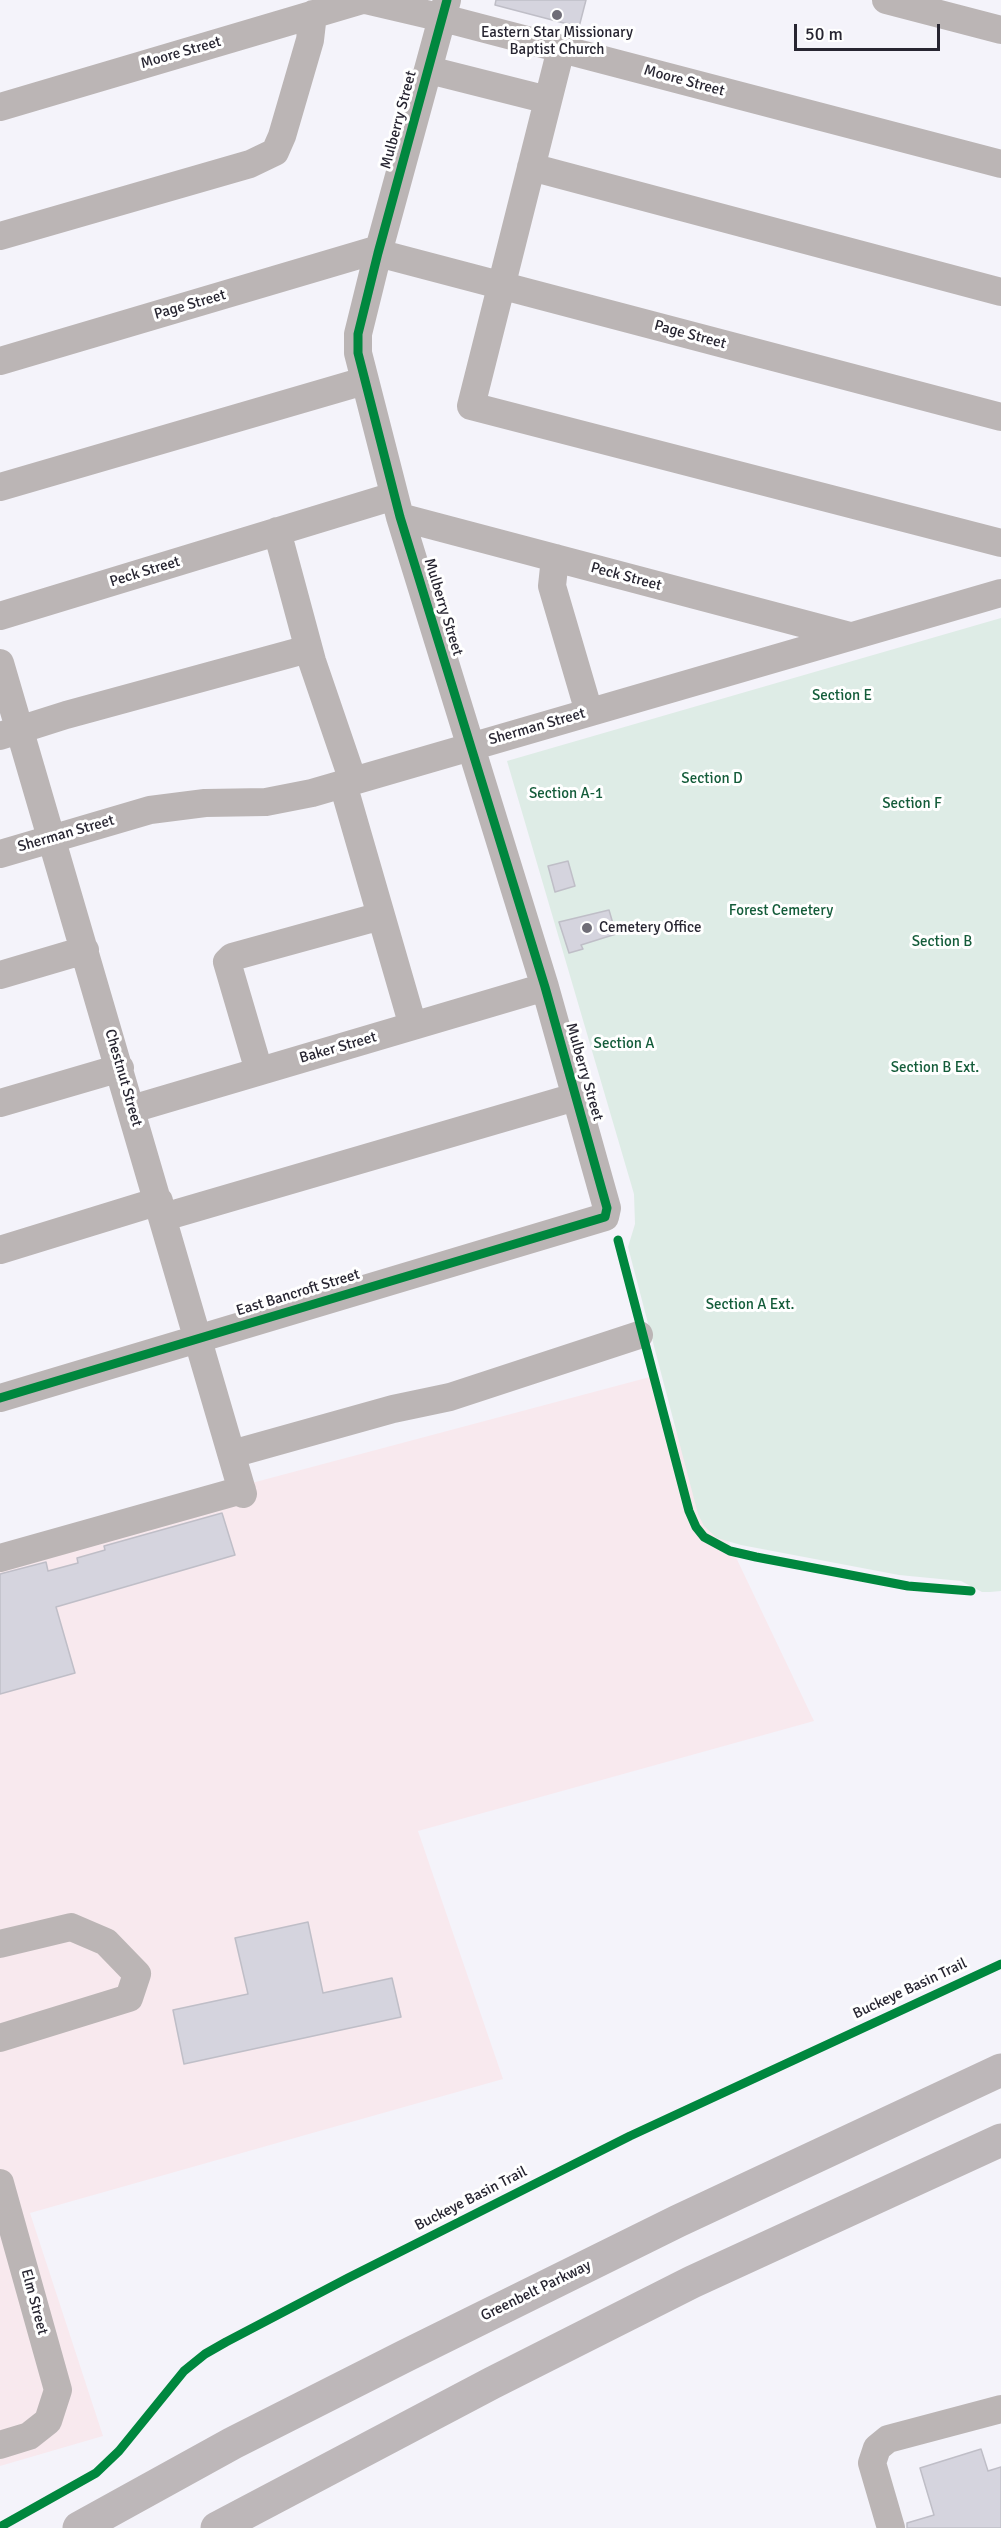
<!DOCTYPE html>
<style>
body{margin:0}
#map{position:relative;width:1001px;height:2528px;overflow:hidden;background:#f4f3fa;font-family:Signika,sans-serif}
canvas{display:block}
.scale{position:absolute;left:794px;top:24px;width:146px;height:27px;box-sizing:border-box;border:3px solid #272531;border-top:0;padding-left:8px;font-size:18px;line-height:21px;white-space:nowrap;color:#272531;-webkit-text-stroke:4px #fff;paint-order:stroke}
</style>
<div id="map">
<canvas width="1001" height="2528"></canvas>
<div class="scale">50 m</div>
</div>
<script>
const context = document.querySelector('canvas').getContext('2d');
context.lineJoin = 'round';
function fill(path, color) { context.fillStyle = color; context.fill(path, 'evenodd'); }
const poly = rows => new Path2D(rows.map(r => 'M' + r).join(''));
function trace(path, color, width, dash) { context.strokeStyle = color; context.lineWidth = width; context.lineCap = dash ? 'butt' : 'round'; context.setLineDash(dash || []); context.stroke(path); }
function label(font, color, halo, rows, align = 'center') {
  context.font = font + ' Signika,sans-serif'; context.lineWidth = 6; context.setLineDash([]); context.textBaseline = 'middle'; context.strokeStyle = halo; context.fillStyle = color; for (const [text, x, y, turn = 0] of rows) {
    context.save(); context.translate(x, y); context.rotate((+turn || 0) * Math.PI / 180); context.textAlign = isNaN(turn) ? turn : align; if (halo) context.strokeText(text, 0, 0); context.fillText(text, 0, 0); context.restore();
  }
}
fill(poly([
 [650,1377,814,1721,418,1831,503,2079,30,2213,103,2436,0,2466,0,1550]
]), '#f8e9ee');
fill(poly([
 [1001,618,1001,1591,990,1592,982,1592,961,1581,899,1575,741,1545,717,1538,704,1526,698,1514,628,1247,635,1224,634,1194,507,761]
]), '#deece6');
const building = poly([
 [496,0,586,0,579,27,495,5,496,0],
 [568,861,575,886,555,892,548,866,568,861],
 [609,910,616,934,581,945,583,949,569,953,559,922,609,910],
 [222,1513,235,1555,56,1607,75,1673,0,1694,0,1574,46,1562,48,1571,78,1563,77,1558,105,1550,104,1546,222,1513],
 [308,1922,323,1993,392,1978,401,2017,184,2064,173,2010,248,1994,235,1938,308,1922],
 [981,2449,988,2471,1001,2467,1001,2528,907,2528,907,2523,934,2515,920,2468,981,2449]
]);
fill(building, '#d5d4de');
trace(building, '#bfbec7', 1.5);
trace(poly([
 [366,0,443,18,1001,164],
 [886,0,1001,30],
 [561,49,471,406,1001,543],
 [429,70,548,100],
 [0,107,362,0],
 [531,167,1001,292],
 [0,236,250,164,275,152,282,136,310,40,313,14],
 [378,253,1001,417],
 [0,361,379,249],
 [0,487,364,381],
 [400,517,850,636],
 [277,531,312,661,353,781],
 [555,558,552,586,589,712],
 [0,616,394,496],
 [0,663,243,1494],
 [0,736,66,715,308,649],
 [343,784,413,1026],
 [0,854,150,810,205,803,266,802,312,793,1001,593],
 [0,975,85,950],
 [259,1071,227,962,232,957,381,916],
 [0,1103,120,1068],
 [132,1109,545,987],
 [164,1217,575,1097],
 [0,1250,159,1201],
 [0,1398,605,1217,607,1208,545,987,400,517,358,353,358,334,378,253,447,0],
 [232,1454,393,1409,450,1397,639,1335],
 [0,1558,242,1490],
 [0,1944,71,1927,106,1942,137,1974,129,1998,0,2038],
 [0,2183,58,2390,48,2421,29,2436,0,2445],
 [891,2528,872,2463,877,2448,888,2439,1001,2409]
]), '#bbb5b5', 28);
trace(poly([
 [79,2528,233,2443,405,2356,678,2221,1001,2070],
 [217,2528,492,2383,692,2282,1001,2140]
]), '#bdb7b9', 33);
trace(poly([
 [618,1240,689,1511,696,1527,704,1537,730,1551,756,1557,908,1586,971,1591],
 [0,1398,605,1217,607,1208,545,987,400,517,358,353,358,334,378,253,447,0],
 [0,2527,96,2473,119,2451,184,2371,205,2354,226,2342,348,2278,630,2136,1001,1964]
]), '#00873e', 9);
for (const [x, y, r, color] of [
 [557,15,6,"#6f6d77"],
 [587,928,6,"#6f6d77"]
]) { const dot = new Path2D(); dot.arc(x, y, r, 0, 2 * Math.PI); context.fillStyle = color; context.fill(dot); trace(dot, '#fff', 2); }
label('15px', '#272531', '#fff', [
 ["Eastern Star Missionary",557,33],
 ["Baptist Church",557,50],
 ["Cemetery Office",599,928,"left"]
]);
label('15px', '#272531', '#fff', [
 ["Moore Street",181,53,-16],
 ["Moore Street",684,81,15],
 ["Mulberry Street",399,120,-75],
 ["Page Street",190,305,-16],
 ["Page Street",690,335,15],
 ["Peck Street",145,572,-17],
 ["Peck Street",626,577,15],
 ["Mulberry Street",443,607,73],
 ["Sherman Street",537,727,-16],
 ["Sherman Street",66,834,-16],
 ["Baker Street",338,1048,-16],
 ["Mulberry Street",584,1072,74],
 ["Chestnut Street",123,1078,74],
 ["East Bancroft Street",298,1293,-17],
 ["Buckeye Basin Trail",910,1989,-25],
 ["Buckeye Basin Trail",471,2199,-27],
 ["Greenbelt Parkway",536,2291,-26],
 ["Elm Street",34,2302,75]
]);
label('15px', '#145c3a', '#fff', [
 ["Section E",842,696],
 ["Section D",712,779],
 ["Section A-1",566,794],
 ["Section F",912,804],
 ["Forest Cemetery",781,911],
 ["Section B",942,942],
 ["Section A",624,1044],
 ["Section B Ext.",935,1068],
 ["Section A Ext.",750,1305]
]);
</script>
